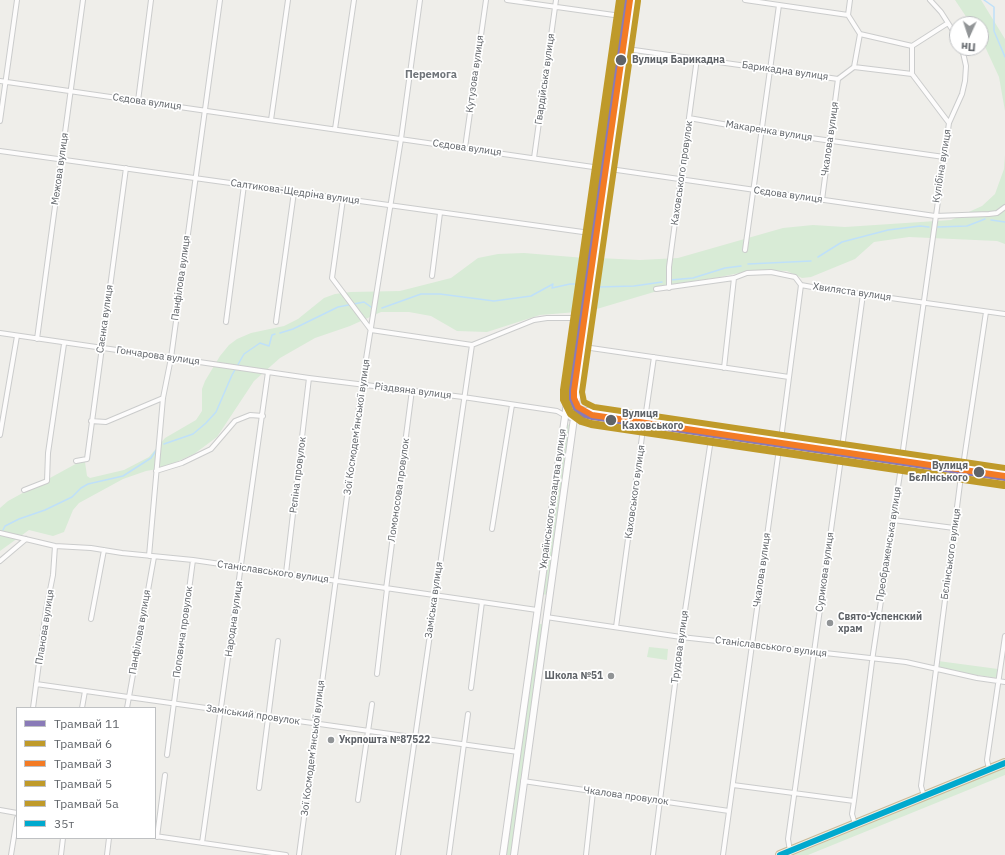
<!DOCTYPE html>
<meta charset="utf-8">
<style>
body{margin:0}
#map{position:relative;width:1005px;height:855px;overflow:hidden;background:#efeeea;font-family:"IBM Plex Sans",sans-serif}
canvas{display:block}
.legend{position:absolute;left:16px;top:707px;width:140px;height:132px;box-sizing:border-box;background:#fff;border:1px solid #bfc1c3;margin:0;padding:5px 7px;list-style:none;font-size:12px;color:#5f6368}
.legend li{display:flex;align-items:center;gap:8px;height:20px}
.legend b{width:20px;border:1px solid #bfc1c3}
.north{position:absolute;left:949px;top:16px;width:40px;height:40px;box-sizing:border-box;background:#fff;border:1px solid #bfc1c3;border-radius:50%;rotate:183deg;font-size:11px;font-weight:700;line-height:16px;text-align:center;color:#5f6368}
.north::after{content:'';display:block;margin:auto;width:14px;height:18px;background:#919496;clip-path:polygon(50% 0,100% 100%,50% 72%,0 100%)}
</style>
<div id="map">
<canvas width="1005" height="855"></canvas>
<ul class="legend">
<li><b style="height:5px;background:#897ab7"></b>Трамвай 11</li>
<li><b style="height:5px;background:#bf9a2a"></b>Трамвай 6</li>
<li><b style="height:5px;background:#f37b24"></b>Трамвай 3</li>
<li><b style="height:5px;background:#bf9a2a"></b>Трамвай 5</li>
<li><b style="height:5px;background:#bf9a2a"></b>Трамвай 5а</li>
<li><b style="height:5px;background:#00a9ce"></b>35т</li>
</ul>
<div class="north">Пн</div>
</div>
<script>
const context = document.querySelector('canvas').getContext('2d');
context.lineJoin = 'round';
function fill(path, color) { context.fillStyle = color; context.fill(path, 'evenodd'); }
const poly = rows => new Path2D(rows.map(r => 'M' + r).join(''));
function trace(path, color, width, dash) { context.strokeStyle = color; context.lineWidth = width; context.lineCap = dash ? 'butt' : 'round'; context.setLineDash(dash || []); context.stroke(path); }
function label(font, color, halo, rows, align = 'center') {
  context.font = font + ' "IBM Plex Sans",sans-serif'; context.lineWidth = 3.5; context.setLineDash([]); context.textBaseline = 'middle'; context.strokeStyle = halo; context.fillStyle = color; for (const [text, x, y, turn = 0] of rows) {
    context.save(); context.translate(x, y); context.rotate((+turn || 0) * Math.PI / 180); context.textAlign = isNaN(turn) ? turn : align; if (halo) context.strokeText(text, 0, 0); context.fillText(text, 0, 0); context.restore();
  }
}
fill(poly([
 [955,0,981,0,1005,39,1005,111,999,77,981,38,981,24,971,24],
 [622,17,630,18,626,47,618,46],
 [618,49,625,50,608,167,601,166],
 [1005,155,1005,244,997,241,909,237,874,242,855,259,811,277,802,278,787,271,754,270,715,278,673,284,654,292,590,311,598,258,640,260,678,258,783,228,813,225,845,227,951,220,982,206,995,194,1004,169],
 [601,169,608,170,577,388,570,387],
 [524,253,585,258,577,312,540,315,487,332,457,331,431,316,409,312,381,312,350,326,315,338,280,358,254,381,217,437,194,454,163,468,146,471,123,479,79,503,73,510,64,532,53,536,29,530,0,551,0,508,8,501,81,461,85,462,87,476,90,478,124,470,149,457,165,438,196,420,202,411,202,389,205,381,220,356,229,345,237,339,251,333,284,326,298,319,324,298,335,294,351,292,400,291,451,278,478,258,498,254],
 [564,424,571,425,548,595,541,594],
 [537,624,543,624,511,855,505,855],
 [649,647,668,649,667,660,647,657],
 [938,661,998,669,997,678,937,669],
 [1005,768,1005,775,808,855,793,855]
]), '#d8ebd6');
trace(poly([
 [984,0,994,7,994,31,1005,57],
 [991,220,1005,222],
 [937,227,967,226,985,219],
 [818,257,842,242,888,230,920,226,929,227],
 [748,264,811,261],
 [670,280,693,278,725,268,741,266],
 [587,286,588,286],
 [597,287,634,286,662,282],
 [382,308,421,294,440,294,494,301,531,296,553,284,552,288,570,284,579,284],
 [280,333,293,329,338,307,364,302,371,307],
 [164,444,193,434,206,423,216,412,232,375,244,354,260,343,269,346,272,335,275,334],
 [3,530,5,526,19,519,45,510,72,497,81,488,88,484,123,476,151,458,157,449]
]), '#bfe0f9', 1.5);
const street = poly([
 [507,0,621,16],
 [745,0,848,15,860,34,912,46,948,23],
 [930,0,941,12,957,37],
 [848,15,850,0],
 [912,46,912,74],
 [627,49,838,79,854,67,912,74,949,123],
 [854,67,860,34],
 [0,81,600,168],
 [138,101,151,0],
 [689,118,762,131,944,157],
 [271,120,288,0],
 [0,121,17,0],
 [335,129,354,0],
 [465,148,486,0],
 [0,151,590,233],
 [534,158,556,0],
 [610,169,935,216,989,214,997,213,1005,207],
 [343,199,332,278,371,330],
 [822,200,838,79],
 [745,250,779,5],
 [432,276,440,213],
 [669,288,669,267,697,58],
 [656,289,734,278,747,273,771,272,795,277,801,285,812,287,1005,314],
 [226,322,244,185],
 [276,322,294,192],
 [371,330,472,345,534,320,547,318,578,318],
 [0,333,309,378,463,397,557,411,564,415],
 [37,339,83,0],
 [584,347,789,377],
 [724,368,734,278],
 [645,419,654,357],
 [91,421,106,422,163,398],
 [0,435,17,336],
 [781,439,801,285],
 [842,448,863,294],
 [902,457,949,123,962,94,965,81,966,66,962,48],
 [76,461,87,459,126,168],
 [963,466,986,312],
 [156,471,182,463,211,449,235,421,250,415,263,416],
 [24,490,47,481,48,453,64,344],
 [893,520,954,528],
 [492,529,512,405],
 [0,533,55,546,91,548,122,553,193,560,537,610],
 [149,556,163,398,171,358,220,0],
 [0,561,26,539],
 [286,573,309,378],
 [386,589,412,390],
 [546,617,681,637,906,662,977,678,1005,682],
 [91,619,104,550],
 [616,627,643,429],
 [377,674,387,589],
 [36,684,518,752],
 [471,688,482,602],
 [33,708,46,610,53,575,55,546],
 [82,708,85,691],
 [127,708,154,557],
 [167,755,193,560],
 [989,769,987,760,1005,636],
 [523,781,729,811],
 [733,785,854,801],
 [259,788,278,641],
 [924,796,921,786,961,476],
 [358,800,372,704],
 [0,810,17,813],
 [855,824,852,814,854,801,873,654,901,467],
 [155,836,286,855],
 [157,837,165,775],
 [202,843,268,372],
 [790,851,788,839,841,458],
 [11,855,17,818],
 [61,855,63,838],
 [107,855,109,838],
 [299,855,362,384,401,139,420,0],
 [398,855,472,345],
 [449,855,468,714],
 [586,855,593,792],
 [653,855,681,637,711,439],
 [723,855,779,449]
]);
const secondary = poly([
 [573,409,1005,472],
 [571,417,1005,482],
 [503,855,624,0],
 [514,855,574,418,634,0]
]);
const highway = poly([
 [780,855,1005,763]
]);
trace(street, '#cbcccc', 6);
trace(secondary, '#cacacb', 8);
trace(highway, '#c8b996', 10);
trace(street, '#fdfcfc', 4);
trace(secondary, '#fdfcfc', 6);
trace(highway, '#f0ede3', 8);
trace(poly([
 [780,855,1005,763]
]), '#00a9ce', 6);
trace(poly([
 [627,0,571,391,571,398,576,409,584,415,592,417,1005,478]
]), '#897ab7', 6);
trace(poly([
 [619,0,563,390,563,400,570,414,581,422,591,425,1004,486]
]), '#bf9a2a', 6);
trace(poly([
 [630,0,574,391,574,398,578,407,592,415,1005,476]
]), '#f37b24', 6);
trace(poly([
 [622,0,566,390,566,400,571,412,582,420,591,423,1004,484]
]), '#bf9a2a', 6);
trace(poly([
 [638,1,582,392,584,402,594,407,1005,468]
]), '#bf9a2a', 6);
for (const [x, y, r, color] of [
 [621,60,6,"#5f6368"],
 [611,420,6,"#5f6368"],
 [979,472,6,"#5f6368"],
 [830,623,4,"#919496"],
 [611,676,4,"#919496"],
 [331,740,4,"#919496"]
]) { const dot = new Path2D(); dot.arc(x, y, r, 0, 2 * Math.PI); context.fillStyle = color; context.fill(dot); trace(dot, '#fff', 1.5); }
label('bold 10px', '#5f6368', '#fff', [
 ["Вулиця Барикадна",632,60],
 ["Вулиця",622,414],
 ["Каховського",622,426],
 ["Вулиця",968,466,"right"],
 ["Бєлінського",968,478,"right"]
], 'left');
label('10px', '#5f6368', '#fff', [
 ["Барикадна вулиця",785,71,8],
 ["Кутузова вулиця",475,74,-82],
 ["Гвардійська вулиця",545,79,-82],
 ["Сєдова вулиця",147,102,8],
 ["Макаренка вулиця",769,131,9],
 ["Чкалова вулиця",830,139,-82],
 ["Сєдова вулиця",467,148,8],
 ["Кулібіна вулиця",942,166,-81],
 ["Межова вулиця",60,169,-82],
 ["Каховського провулок",682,173,-82],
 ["Салтикова-Щедріна вулиця",295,192,8],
 ["Сєдова вулиця",788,195,8],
 ["Панфілова вулиця",181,278,-82],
 ["Хвиляста вулиця",852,292,8],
 ["Саєнка вулиця",105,319,-82],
 ["Гончарова вулиця",158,356,8],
 ["Різдвяна вулиця",413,391,7],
 ["Зої Космодем’янської вулиця",357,427,-82],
 ["Рєпіна провулок",298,475,-83],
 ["Ломоносова провулок",399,490,-82],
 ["Каховського вулиця",635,492,-82],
 ["Українського козацтва вулиця",553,499,-82],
 ["Преображенська вулиця",889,544,-81],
 ["Бєлінського вулиця",951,554,-82],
 ["Чкалова вулиця",762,570,-82],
 ["Станіславського вулиця",273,572,8],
 ["Сурикова вулиця",825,572,-82],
 ["Заміська вулиця",434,600,-82],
 ["Народна вулиця",234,619,-82],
 ["Планова вулиця",45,627,-81],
 ["Панфілова вулиця",140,632,-80],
 ["Поповича провулок",183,632,-82],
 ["Трудова вулиця",680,647,-82],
 ["Станіславського вулиця",771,647,7],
 ["Заміський провулок",253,715,8],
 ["Зої Космодем’янської вулиця",313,748,-83],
 ["Чкалова провулок",626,796,8]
]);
label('bold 10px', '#5f6368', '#fff', [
 ["Свято-Успенский",838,617],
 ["храм",838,629],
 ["Школа №51",603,676,"right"],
 ["Укрпошта №87522",339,740]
], 'left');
label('bold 11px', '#70757a', '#fff', [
 ["Перемога",431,75]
]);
</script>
